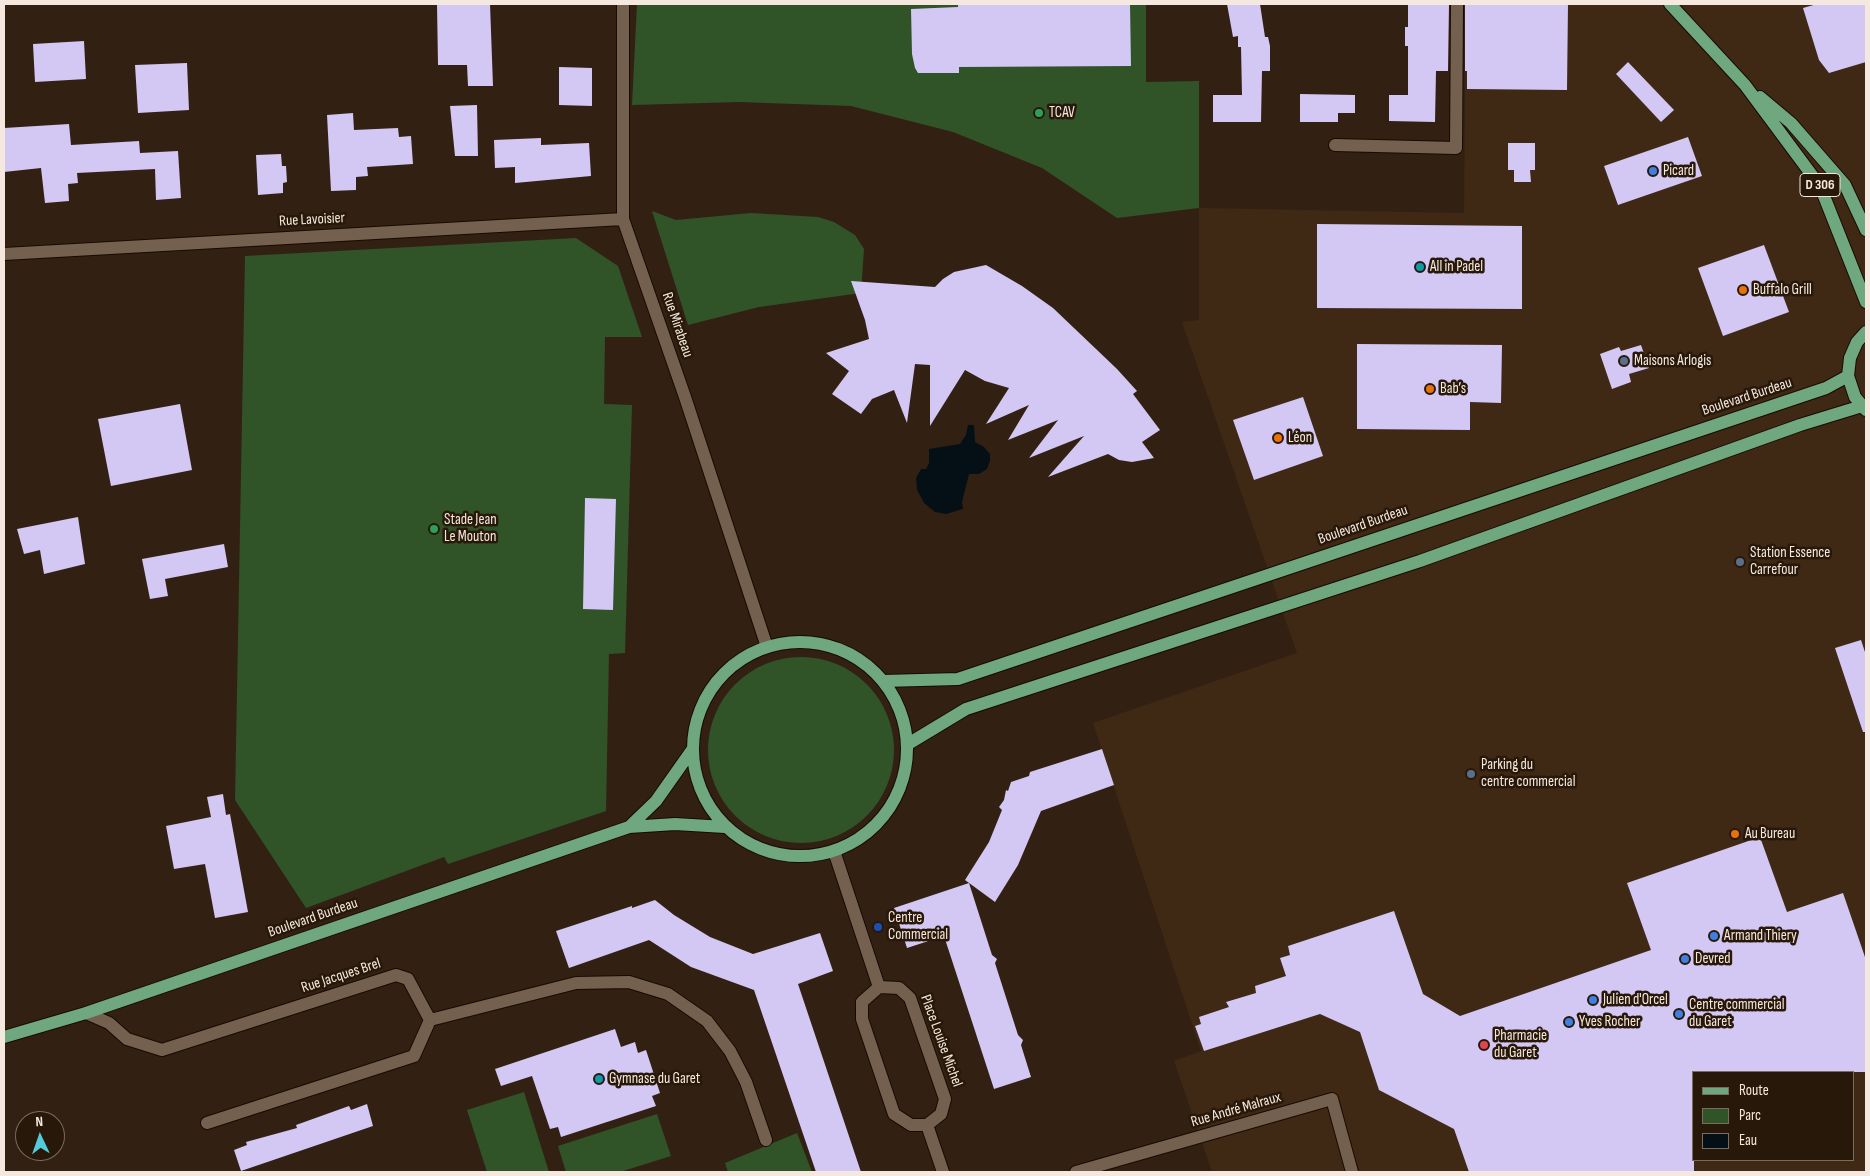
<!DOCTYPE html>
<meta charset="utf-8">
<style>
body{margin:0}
#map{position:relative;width:1870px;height:1176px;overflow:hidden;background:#322113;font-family:"Sofia Sans Condensed",sans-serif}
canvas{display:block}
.frame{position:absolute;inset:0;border:5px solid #f5e9df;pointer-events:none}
.legend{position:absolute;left:1692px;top:1071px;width:162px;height:90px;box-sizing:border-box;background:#281809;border:1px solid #7a6c5f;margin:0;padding:6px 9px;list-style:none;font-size:15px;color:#f5e9df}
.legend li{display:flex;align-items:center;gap:10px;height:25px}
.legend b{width:25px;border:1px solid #7a6c5f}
.north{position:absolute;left:15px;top:1111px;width:50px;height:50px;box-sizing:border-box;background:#281809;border:1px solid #7a6c5f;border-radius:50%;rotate:357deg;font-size:14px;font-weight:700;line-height:20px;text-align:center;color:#f5e9df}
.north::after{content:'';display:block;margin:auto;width:18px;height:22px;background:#53cbda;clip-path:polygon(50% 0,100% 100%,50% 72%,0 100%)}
</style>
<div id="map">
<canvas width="1870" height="1176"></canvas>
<div class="frame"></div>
<ul class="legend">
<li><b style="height:6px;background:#6fa77f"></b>Route</li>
<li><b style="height:14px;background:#315328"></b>Parc</li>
<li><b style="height:14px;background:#051016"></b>Eau</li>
</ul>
<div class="north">N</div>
</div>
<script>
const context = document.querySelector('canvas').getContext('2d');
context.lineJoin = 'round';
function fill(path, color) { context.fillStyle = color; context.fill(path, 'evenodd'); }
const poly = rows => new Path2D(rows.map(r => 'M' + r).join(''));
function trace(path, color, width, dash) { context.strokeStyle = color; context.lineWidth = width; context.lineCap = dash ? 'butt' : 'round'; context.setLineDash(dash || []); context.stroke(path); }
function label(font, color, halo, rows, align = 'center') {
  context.font = font + ' "Sofia Sans Condensed",sans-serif'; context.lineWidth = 5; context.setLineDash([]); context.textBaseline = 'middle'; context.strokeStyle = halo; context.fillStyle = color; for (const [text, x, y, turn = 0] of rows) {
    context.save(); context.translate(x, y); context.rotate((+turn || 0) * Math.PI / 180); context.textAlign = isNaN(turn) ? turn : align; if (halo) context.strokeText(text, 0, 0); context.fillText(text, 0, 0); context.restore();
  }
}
fill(poly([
 [1466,4,1866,4,1866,1172,1212,1172,1174,1061,1201,1051,1093,723,1297,653,1182,322,1199,320,1199,208,1464,213],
 [1694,1072,1854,1072,1854,1160,1694,1160]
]), '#3f2915');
fill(poly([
 [637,4,1146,4,1146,82,1199,81,1199,208,1117,218,1042,168,953,132,851,106,739,102,632,105],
 [652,211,676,220,751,213,818,217,834,222,855,235,864,249,861,293,759,307,688,325],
 [576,238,618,266,642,337,605,337,604,404,632,405,625,653,609,654,606,811,448,864,444,857,306,908,235,800,245,256],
 '708 750a93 93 0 1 1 186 0a93 93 0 1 1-186 0Z',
 [524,1092,549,1172,487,1172,467,1110],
 [657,1114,671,1156,620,1172,566,1172,558,1146],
 [797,1133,812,1172,728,1172,725,1163]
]), '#315328');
fill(poly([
 [968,425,974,425,975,442,984,447,990,454,990,461,987,469,979,474,969,474,962,502,963,509,946,514,935,512,924,503,917,490,916,478,921,469,926,469,929,463,929,449,960,444,966,435]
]), '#051016');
fill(poly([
 [437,4,490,4,493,86,468,86,467,65,438,65],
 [958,4,1130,4,1131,66,959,67,959,73,918,73,915,68,912,54,911,9,958,7],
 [1227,4,1260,4,1265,37,1268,37,1270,46,1270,71,1262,71,1261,122,1213,122,1213,95,1242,95,1241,47,1238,47,1238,36,1233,37],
 [1408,4,1449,4,1448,71,1436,71,1435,122,1389,121,1389,95,1408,95,1408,46,1405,46,1405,27,1408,27],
 [1465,4,1568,4,1567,90,1467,89,1467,71,1465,71],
 [1817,4,1866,4,1866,62,1829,73,1819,60,1803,8],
 [84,41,86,79,35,82,33,44],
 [1628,62,1674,110,1661,122,1616,74],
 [187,63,189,110,138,113,135,65],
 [559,67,592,68,592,106,559,105],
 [1300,94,1355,95,1355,113,1338,113,1338,122,1300,122],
 [477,105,478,156,455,156,450,106],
 [353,113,354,130,398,128,399,137,411,136,413,164,367,167,368,176,356,177,356,190,331,191,327,115],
 [69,124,71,145,139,141,140,153,178,151,181,198,156,200,155,169,77,173,78,183,68,184,69,201,45,203,41,168,4,172,4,128],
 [1688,137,1702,176,1618,205,1604,166],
 [541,138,541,145,589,143,591,176,515,183,515,167,495,168,494,140],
 [1508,143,1535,143,1535,170,1530,170,1531,182,1514,182,1514,170,1508,170],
 [281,154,282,166,286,166,287,182,283,183,283,193,258,195,256,155],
 [1317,224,1522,226,1522,309,1317,308],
 [1764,245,1789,312,1723,336,1698,268],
 [986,265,1022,286,1053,308,1117,369,1137,391,1133,394,1160,430,1142,442,1154,458,1132,462,1119,460,1108,454,1048,477,1084,436,1029,458,1058,420,1008,440,1029,405,986,424,1009,388,985,381,965,370,930,426,930,365,915,364,907,423,894,390,872,399,861,414,832,394,849,371,826,353,869,339,865,320,851,281,935,287,943,279,954,272],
 [1357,344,1502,345,1501,403,1470,402,1470,430,1357,429],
 [1641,345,1649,368,1629,374,1631,382,1612,389,1600,354,1619,347,1621,351],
 [1303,397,1323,456,1254,480,1233,420],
 [180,404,192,470,111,486,98,419],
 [585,498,616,499,613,610,583,609],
 [78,517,85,564,44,574,40,550,24,554,17,529],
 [224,544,228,567,165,579,168,596,150,599,142,559],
 [1861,640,1866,655,1866,732,1863,732,1835,648],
 [1102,749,1114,785,1041,811,1018,865,995,902,965,880,989,842,1002,810,999,807,1004,800,1006,790,1008,791,1011,782,1029,776,1030,772],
 [223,794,226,815,230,814,248,912,215,918,205,864,174,869,166,826,211,817,207,797],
 [1760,837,1787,912,1843,893,1866,960,1866,1072,1694,1072,1694,1172,1469,1172,1454,1129,1379,1090,1360,1032,1320,1014,1204,1051,1195,1026,1201,1024,1199,1017,1229,1007,1226,1002,1256,993,1255,986,1286,976,1280,958,1290,955,1288,946,1394,911,1423,994,1460,1016,1651,950,1627,883],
 [969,883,992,955,997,959,995,963,1018,1035,1023,1040,1021,1045,1031,1077,994,1089,944,936,907,948,894,908],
 [655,900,674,915,710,937,753,954,820,933,833,971,798,984,861,1172,816,1172,754,990,691,967,649,940,569,968,556,931,632,906,632,908],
 [615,1029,621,1047,635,1042,638,1053,646,1050,660,1093,652,1096,656,1106,561,1137,558,1127,550,1129,532,1076,501,1086,495,1069],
 [367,1104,373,1126,241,1171,234,1150,247,1145,246,1142,297,1128,296,1125,349,1106,351,1110]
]), '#d3c7f4');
const minor = poly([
 [623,4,623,219,685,397,767,647],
 [1335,145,1456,148,1457,4],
 [4,254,623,219],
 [834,851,879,987],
 [879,987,899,988,910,998,945,1099,941,1114,927,1125,911,1125,894,1114,862,1019,862,1002,879,987],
 [86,1013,109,1023,127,1039,162,1050,396,975,408,979,430,1020,414,1056,207,1123],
 [430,1020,576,983,629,982,668,994,707,1021,730,1051,746,1082,766,1140],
 [927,1125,943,1172],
 [1076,1172,1332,1099,1352,1172]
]);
const major = poly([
 [1670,4,1745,85,1820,186,1866,302],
 [1760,97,1791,123,1845,185,1866,230],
 [1866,332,1857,342,1850,358,1848,376,1855,397,1866,410],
 '693 749a107 107 0 1 1 214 0a107 107 0 1 1-214 0Z',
 [883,681,958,679,1826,388,1848,376],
 [908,744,966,709,1420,561,1800,425,1862,406],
 [629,827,656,801,692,750],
 [4,1037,86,1013,629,827,675,824,725,827]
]);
trace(minor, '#190a01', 14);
trace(major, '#190a01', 14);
trace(minor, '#73604f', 12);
trace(major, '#6fa77f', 12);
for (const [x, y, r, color] of [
 [1039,113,5,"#2e9e5b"],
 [1653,171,5,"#3f7fe0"],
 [1420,267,5,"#0f9aa8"],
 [1743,290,5,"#e8710a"],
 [1624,361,5,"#5c6f8a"],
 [1430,389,5,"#e8710a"],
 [1278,438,5,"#e8710a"],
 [434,529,5,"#2e9e5b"],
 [1740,562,5,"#5c6f8a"],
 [1471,774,5,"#5c6f8a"],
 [1735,834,5,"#e8710a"],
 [878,927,5,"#1a4fb4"],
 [1714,936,5,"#3f7fe0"],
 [1685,959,5,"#3f7fe0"],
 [1593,1000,5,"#3f7fe0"],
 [1679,1014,5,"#3f7fe0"],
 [1569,1022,5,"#3f7fe0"],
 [1484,1045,5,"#e0444e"],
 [599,1079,5,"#0f9aa8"]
]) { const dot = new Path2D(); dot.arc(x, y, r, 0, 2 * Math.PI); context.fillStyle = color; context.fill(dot); trace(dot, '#281809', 2); }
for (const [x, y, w] of [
 [1820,185,40]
]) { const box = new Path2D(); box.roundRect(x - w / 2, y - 11.5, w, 23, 4); context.fillStyle = '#281809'; context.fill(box); trace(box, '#f5e9df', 1); }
label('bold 14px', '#f5e9df', null, [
 ["D 306",1820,185]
]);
label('15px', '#f5e9df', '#281809', [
 ["TCAV",1049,113],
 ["Picard",1663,171],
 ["All in Padel",1430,267],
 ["Buffalo Grill",1753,290],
 ["Maisons Arlogis",1634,361],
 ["Bab’s",1440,389],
 ["Léon",1288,438],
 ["Stade Jean",444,520],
 ["Le Mouton",444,537],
 ["Station Essence",1750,553],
 ["Carrefour",1750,570],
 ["Parking du",1481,765],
 ["centre commercial",1481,782],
 ["Au Bureau",1745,834],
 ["Centre",888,918],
 ["Commercial",888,935],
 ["Armand Thiery",1724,936],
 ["Devred",1695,959],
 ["Julien d'Orcel",1603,1000],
 ["Centre commercial",1689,1005],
 ["du Garet",1689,1022],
 ["Yves Rocher",1579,1022],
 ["Pharmacie",1494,1036],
 ["du Garet",1494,1053],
 ["Gymnase du Garet",609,1079]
], 'left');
label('15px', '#f5e9df', '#281809', [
 ["Rue Lavoisier",312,220,-3],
 ["Rue Mirabeau",677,325,71],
 ["Boulevard Burdeau",1747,397,-18],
 ["Boulevard Burdeau",1363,525,-19],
 ["Boulevard Burdeau",313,918,-19],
 ["Rue Jacques Brel",341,976,-18],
 ["Place Louise Michel",941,1041,70],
 ["Rue André Malraux",1236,1110,-16]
]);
</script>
